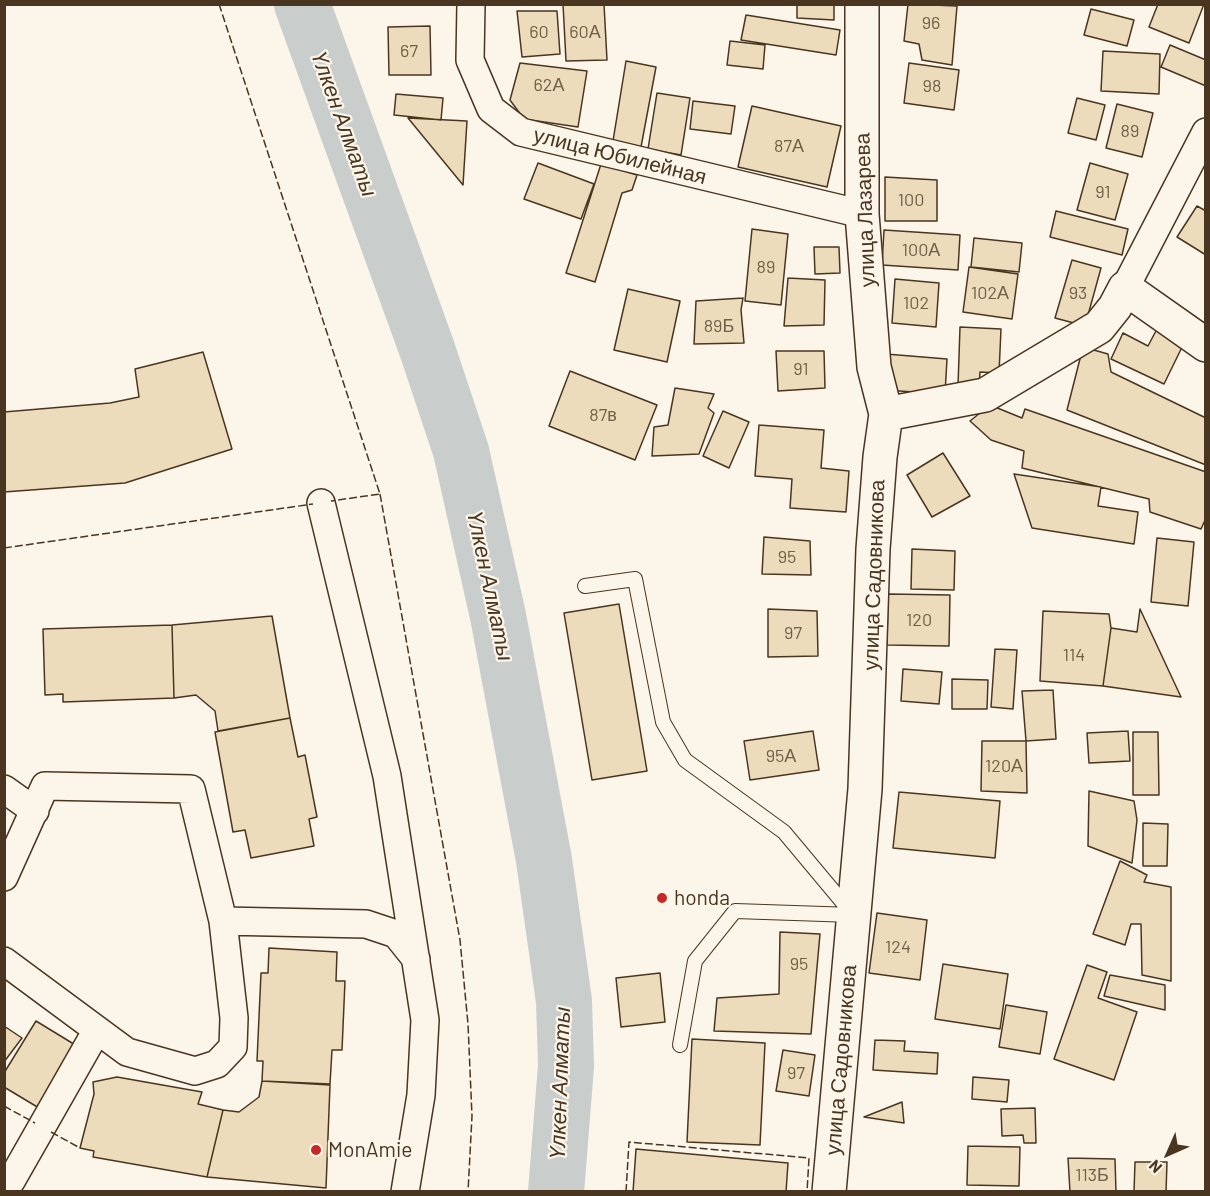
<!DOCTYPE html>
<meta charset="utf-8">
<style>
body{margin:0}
#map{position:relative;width:1210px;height:1196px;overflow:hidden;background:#fbf6e9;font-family:Barlow,sans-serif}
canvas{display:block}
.frame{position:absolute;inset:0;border:6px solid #4a3520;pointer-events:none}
.north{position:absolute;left:1138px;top:1124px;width:60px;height:60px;-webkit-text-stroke:4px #fbf6e9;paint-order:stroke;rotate:225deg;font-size:16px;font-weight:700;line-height:24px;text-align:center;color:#4a3520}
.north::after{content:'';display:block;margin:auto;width:21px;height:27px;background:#4a3520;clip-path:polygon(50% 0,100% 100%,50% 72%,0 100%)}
</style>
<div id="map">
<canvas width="1210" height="1196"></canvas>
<div class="frame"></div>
<div class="north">N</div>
</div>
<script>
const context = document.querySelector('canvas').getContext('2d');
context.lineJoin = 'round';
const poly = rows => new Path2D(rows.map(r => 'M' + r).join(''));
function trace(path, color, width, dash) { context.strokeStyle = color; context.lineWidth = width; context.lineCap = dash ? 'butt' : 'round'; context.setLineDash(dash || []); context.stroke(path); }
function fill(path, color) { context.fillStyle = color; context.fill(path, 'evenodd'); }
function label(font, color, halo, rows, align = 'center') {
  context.font = font + ' Barlow,sans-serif'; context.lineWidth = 4.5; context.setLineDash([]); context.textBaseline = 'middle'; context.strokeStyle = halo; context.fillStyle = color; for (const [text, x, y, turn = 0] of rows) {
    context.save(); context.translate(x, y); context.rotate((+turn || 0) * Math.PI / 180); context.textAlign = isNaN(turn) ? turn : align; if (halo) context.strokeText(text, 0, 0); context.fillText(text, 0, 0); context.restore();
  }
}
trace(poly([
 [302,4,427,349,461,451,498,616,544,860,564,1001,566,1066,556,1192]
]), '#c9cecd', 56);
const building = poly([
 [563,4,604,4,607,60,566,61,563,4],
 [797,4,834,4,834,20,797,18,797,4],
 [908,4,957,6,952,65,922,60,919,44,904,41,908,4],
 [1158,4,1204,4,1189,43,1149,27,1158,4],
 [1091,9,1134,20,1127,46,1084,35,1091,9],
 [517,11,557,11,560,54,522,57,517,11],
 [746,15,840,30,836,55,741,40,746,15],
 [430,26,431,75,389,75,388,27,430,26],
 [730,41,765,45,763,69,727,65,730,41],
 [1170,45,1206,60,1206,86,1161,67,1170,45],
 [1103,51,1160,54,1159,94,1101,91,1103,51],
 [626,61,656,67,641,147,613,141,626,61],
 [520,63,587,71,578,127,524,119,510,100,520,63],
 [909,63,959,70,954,110,904,103,909,63],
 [657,93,690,98,681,155,648,149,657,93],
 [396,94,443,98,441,120,394,115,396,94],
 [1077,98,1105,105,1096,140,1068,133,1077,98],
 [693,101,735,106,731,134,690,129,693,101],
 [1117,104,1153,113,1142,157,1106,148,1117,104],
 [752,106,841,126,827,187,738,167,752,106],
 [408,118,467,121,463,185,408,118],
 [538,163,594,184,581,219,524,199,538,163],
 [1090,163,1128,174,1115,220,1077,210,1090,163],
 [601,164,637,175,632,190,622,193,595,282,566,273,601,164],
 [885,177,937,180,937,221,885,221,885,177],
 [1197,206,1206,211,1206,255,1177,237,1197,206],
 [1056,211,1128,229,1122,255,1050,237,1056,211],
 [752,229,788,234,781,305,745,301,752,229],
 [884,230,960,235,958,270,882,265,884,230],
 [974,238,1022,243,1019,272,971,267,974,238],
 [814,247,839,247,840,273,815,274,814,247],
 [1072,260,1101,268,1085,326,1055,318,1072,260],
 [969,267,1018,274,1012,319,963,312,969,267],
 [788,278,825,280,824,325,784,326,788,278],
 [895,279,939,283,936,327,892,323,895,279],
 [628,289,680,301,667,362,614,350,628,289],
 [743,298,741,310,744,343,694,344,696,301,743,298],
 [960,327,1001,329,999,373,980,372,979,387,958,386,960,327],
 [1158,327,1185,341,1164,384,1111,359,1123,333,1148,346,1158,327],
 [1083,347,1108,354,1111,372,1206,418,1206,465,1067,410,1083,347],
 [776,351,824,351,825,388,778,391,776,351],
 [203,352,232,449,125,483,4,492,4,412,110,403,139,397,135,369,203,352],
 [886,354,947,359,945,394,884,390,886,354],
 [570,371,657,405,635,460,549,426,570,371],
 [675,388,714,394,708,408,714,413,699,454,652,456,654,427,668,425,675,388],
 [990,405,1022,418,1025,409,1206,472,1206,518,1201,529,1150,512,1149,499,1022,468,1024,451,991,440,970,421,990,405],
 [723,411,749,422,729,468,703,456,723,411],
 [759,425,824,430,821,468,849,471,846,512,790,508,792,479,755,476,759,425],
 [943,453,970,496,932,517,907,475,943,453],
 [1014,474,1101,487,1098,506,1138,512,1134,544,1032,528,1014,474],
 [764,537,810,541,811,575,762,574,764,537],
 [1157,538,1194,542,1188,606,1151,602,1157,538],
 [912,549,955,551,954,590,911,589,912,549],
 [888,594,950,595,949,646,887,645,888,594],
 [619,604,647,771,592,780,564,613,619,604],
 [768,609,817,611,818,656,768,657,768,609],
 [1140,609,1181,697,1103,686,1111,628,1137,632,1140,609],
 [1043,611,1109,614,1111,628,1103,686,1040,681,1043,611],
 [272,616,290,718,218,731,215,711,196,695,174,698,172,625,272,616],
 [172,625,174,698,63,702,63,694,45,695,43,629,172,625],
 [995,649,1017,650,1013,709,991,707,995,649],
 [903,669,942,672,939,704,901,701,903,669],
 [952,679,988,680,987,709,952,709,952,679],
 [1053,690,1056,739,1026,741,1022,691,1053,690],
 [290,718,298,757,305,755,317,817,309,819,314,846,251,858,245,830,233,832,215,732,290,718],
 [813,731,819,770,750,780,744,741,813,731],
 [1128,731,1130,761,1089,763,1087,733,1128,731],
 [1133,732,1158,732,1159,795,1133,795,1133,732],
 [982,741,1026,741,1027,793,981,791,982,741],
 [1089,791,1134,801,1137,820,1132,863,1088,846,1089,791],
 [899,792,1000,801,995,858,893,848,899,792],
 [1143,823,1168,824,1167,866,1143,866,1143,823],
 [1120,861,1147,875,1144,882,1171,887,1171,981,1142,975,1141,924,1131,924,1125,945,1093,934,1120,861],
 [877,913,927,920,920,980,869,973,877,913],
 [780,932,820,934,811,1034,714,1031,717,998,779,994,780,932],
 [269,948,337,952,336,981,345,981,342,1050,332,1050,330,1084,262,1081,263,1061,257,1061,261,973,268,973,269,948],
 [943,964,1008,974,1000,1029,935,1019,943,964],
 [1087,965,1107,972,1098,998,1137,1012,1114,1080,1054,1059,1087,965],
 [660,973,665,1022,621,1027,616,978,660,973],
 [1110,975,1165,985,1165,1010,1104,996,1110,975],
 [1006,1005,1047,1012,1040,1054,999,1047,1006,1005],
 [36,1021,77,1046,39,1108,4,1087,4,1073,36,1021],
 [4,1026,22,1038,4,1062,4,1026],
 [692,1039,765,1043,760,1145,687,1142,692,1039],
 [875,1040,905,1041,904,1051,938,1053,937,1074,873,1070,875,1040],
 [783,1050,815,1055,809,1096,776,1091,783,1050],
 [117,1077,202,1092,198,1104,223,1110,207,1177,93,1157,94,1151,80,1148,94,1094,93,1082,117,1077],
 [973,1077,1009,1080,1007,1102,972,1099,973,1077],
 [262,1081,330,1085,326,1188,207,1177,223,1110,239,1112,259,1097,262,1081],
 [902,1102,904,1123,864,1117,902,1102],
 [1035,1108,1036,1143,1024,1143,1023,1135,1002,1136,1001,1109,1035,1108],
 [968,1146,1020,1147,1019,1186,967,1185,968,1146],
 [636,1149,788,1163,786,1192,633,1192,636,1149],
 [1068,1158,1115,1159,1116,1192,1070,1192,1068,1158],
 [1135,1162,1167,1162,1166,1192,1134,1192,1135,1162]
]);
fill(building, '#ecdcbc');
trace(building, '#4a3520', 1.5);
const service = poly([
 [585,586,635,579,663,722,685,760,784,832,850,911],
 [680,1045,695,961,735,911,853,915]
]);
const minor = poly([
 [471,4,470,60,491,109,521,132,862,214],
 [1125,288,1206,132],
 [321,503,387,776,425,1020,421,1095,405,1192],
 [4,789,35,811],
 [4,877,45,786,191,789,223,921,234,1018,233,1047,217,1064,195,1071,127,1052,4,961],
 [223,921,366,924,396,934,416,959],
 [11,1181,97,1030]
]);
const tertiary = poly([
 [886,414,985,395,1099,327,1115,307,1125,288,1206,345],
 [829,1192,865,789,873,549,880,457,886,414,874,367,862,214,862,4]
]);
trace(service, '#4a3520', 16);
trace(minor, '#4a3520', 30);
trace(tertiary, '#4a3520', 36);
trace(service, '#fbf6e9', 14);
trace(minor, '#fbf6e9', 27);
trace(tertiary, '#fbf6e9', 33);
trace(poly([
 [219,4,380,494,331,501],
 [380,494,460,940,468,1024,472,1116,468,1192],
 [4,548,313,504],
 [4,1106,35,1123],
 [51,1132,80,1148],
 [626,1192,629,1142,809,1158,807,1192]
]), '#4a3520', 1.5, [8, 3]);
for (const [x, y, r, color] of [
 [662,898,6,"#c62828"],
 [316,1150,6,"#c62828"]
]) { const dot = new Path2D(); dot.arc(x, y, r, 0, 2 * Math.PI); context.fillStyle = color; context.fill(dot); trace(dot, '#fbf6e9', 2); }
label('18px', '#725f47', null, [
 ["96",931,23],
 ["60",539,32],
 ["60А",585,32],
 ["67",409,51],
 ["62А",549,85],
 ["98",932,86],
 ["89",1130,131],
 ["87А",789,146],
 ["91",1103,192],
 ["100",911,200],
 ["100А",921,250],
 ["89",766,267],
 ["102А",990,293],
 ["93",1078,293],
 ["102",916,303],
 ["89Б",719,326],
 ["91",801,369],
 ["87в",603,415],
 ["95",787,557],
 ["120",919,620],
 ["97",793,633],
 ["114",1074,655],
 ["95А",781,756],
 ["120А",1004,766],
 ["124",898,947],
 ["95",799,964],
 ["97",796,1073],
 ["113Б",1092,1175]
]);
label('21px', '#4a3520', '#fbf6e9', [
 ["улица Юбилейная",620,156,14],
 ["улица Лазарева",865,210,-92],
 ["улица Садовникова",874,575,-88],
 ["улица Садовникова",841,1060,-85]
]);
label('21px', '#4a3520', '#fbf6e9', [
 ["honda",674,898],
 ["MonAmie",328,1150]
], 'left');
label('italic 22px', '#4a3520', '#fbf6e9', [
 ["Үлкен Алматы",344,124,70],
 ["Үлкен Алматы",490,586,78],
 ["Үлкен Алматы",560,1083,-88]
]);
</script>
